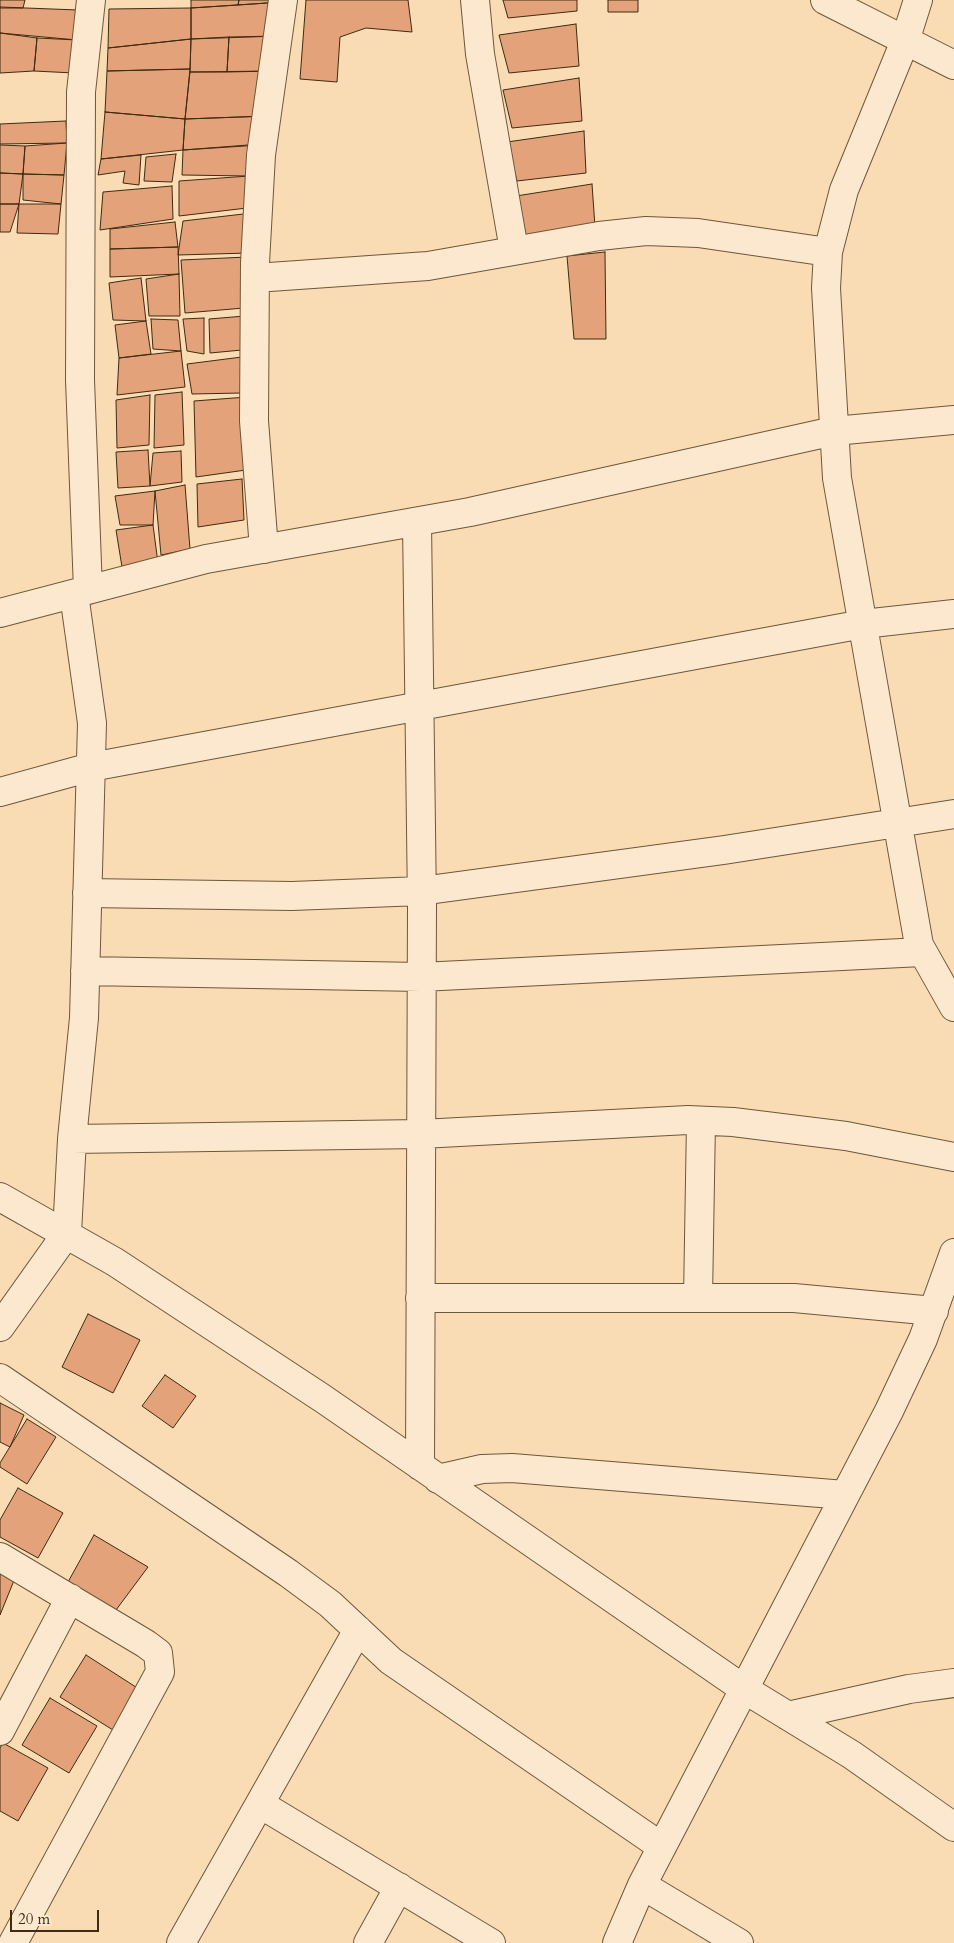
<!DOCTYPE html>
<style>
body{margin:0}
#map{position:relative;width:954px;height:1943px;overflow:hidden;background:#fadcb4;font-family:Cardo,serif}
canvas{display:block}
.scale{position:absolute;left:10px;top:1910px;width:89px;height:22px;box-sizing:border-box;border:2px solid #3e2b11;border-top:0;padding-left:6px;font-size:15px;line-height:18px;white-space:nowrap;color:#3e2b11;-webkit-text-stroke:4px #fce8ce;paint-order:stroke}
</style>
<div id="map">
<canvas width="954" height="1943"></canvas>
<div class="scale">20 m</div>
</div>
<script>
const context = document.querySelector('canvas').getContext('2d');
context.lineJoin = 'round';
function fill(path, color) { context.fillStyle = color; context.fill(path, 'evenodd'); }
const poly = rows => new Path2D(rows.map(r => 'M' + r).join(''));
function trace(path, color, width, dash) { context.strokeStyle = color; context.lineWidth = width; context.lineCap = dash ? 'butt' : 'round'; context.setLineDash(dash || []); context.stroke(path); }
const building = poly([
 [0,0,25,0,23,8,0,8,0,0],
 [191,0,239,0,238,5,191,8,191,0],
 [239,0,283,0,282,2,238,5,239,0],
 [306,0,408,0,412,32,366,28,340,37,337,82,300,79,306,0],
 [503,0,577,0,577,11,508,18,503,0],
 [608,0,638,0,638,12,608,12,608,0],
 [282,2,278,36,191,39,191,8,282,2],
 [0,7,78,10,77,40,0,33,0,7],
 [191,8,191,39,108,48,109,9,191,8],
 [576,24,579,66,509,73,499,35,576,24],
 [0,33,37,38,34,71,0,73,0,33],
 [278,36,273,71,227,72,229,37,278,36],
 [229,37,227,72,190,72,191,39,229,37],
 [37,38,77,40,74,73,34,71,37,38],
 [191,39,190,69,107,71,108,48,191,39],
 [190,69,185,119,105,112,107,71,190,69],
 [273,71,267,116,185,119,190,72,273,71],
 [579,78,582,121,512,128,503,90,579,78],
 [105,112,185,119,183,150,101,159,105,112],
 [267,116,260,145,183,150,185,119,267,116],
 [66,121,67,143,0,144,0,124,66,121],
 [584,131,586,173,517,181,507,142,584,131],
 [67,143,64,175,23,174,25,146,67,143],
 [0,145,25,146,23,174,0,173,0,145],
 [248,145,249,176,182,175,183,150,248,145],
 [176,154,172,182,144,181,146,157,176,154],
 [141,155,139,185,123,183,125,171,98,175,101,159,141,155],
 [0,173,23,174,19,204,0,204,0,173],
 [23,174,64,175,61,204,23,200,23,174],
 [249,176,247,208,179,216,179,181,249,176],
 [592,184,595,227,526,235,516,196,592,184],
 [172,186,173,219,100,230,103,192,172,186],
 [0,204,19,204,10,232,0,232,0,204],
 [19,204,61,204,58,234,17,233,19,204],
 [252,213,249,253,178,255,183,221,252,213],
 [175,222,178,247,110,249,110,229,175,222],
 [178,247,179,274,110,277,110,249,178,247],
 [605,252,606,339,574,339,567,256,605,252],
 [248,257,244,308,185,313,181,260,248,257],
 [179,274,180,316,149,316,146,279,179,274],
 [141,278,146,321,113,320,109,283,141,278],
 [245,316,242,350,210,353,209,319,245,316],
 [204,318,204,354,187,351,183,319,204,318],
 [151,319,178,320,181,351,153,349,151,319],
 [146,321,151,354,119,358,115,325,146,321],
 [181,351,185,387,117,395,119,358,181,351],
 [242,357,241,393,192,394,187,364,242,357],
 [182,392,184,445,154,448,155,395,182,392],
 [150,395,149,445,117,448,116,400,150,395],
 [247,397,246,470,196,477,194,401,247,397],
 [148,450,150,486,118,488,116,452,148,450],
 [181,451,182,482,150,486,153,453,181,451],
 [242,479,244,520,198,527,197,484,242,479],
 [185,485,190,549,161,555,155,491,185,485],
 [155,491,153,525,120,525,115,496,155,491],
 [153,525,158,563,122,567,116,530,153,525],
 [88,1314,140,1340,113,1393,62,1367,88,1314],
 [165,1375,196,1396,173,1428,142,1406,165,1375],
 [0,1403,24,1415,10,1447,0,1442,0,1403],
 [27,1419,56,1437,27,1484,0,1467,0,1463,27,1419],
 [18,1488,63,1513,38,1558,0,1537,0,1520,18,1488],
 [94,1535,148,1567,116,1610,68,1582,94,1535],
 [0,1572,15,1578,0,1615,0,1572],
 [86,1655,139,1689,113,1730,60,1697,86,1655],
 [50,1698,97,1726,69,1773,22,1745,50,1698],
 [3,1743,48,1768,18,1821,0,1811,0,1748,3,1743]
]);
fill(building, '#e4a27a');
trace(building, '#3e2b11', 1);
const minor = poly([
 [475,0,480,54,514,250],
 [825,0,954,65],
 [918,0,905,41,844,190,828,252,826,288,837,478,919,945,954,1007],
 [255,278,428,266,599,236,646,231,698,233,828,252],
 [417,522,422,905,420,1466],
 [264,549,254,421,255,263,261,155,283,0],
 [88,590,80,380,81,92,91,0],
 [0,613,206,559,470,512,834,431,954,420],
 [0,792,91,767,863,624,954,614],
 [87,893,292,896,421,891,724,850,954,814],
 [85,971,421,977,922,952],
 [72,1139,421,1134,688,1120,733,1122,846,1136,954,1157],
 [0,1197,115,1262,322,1398,744,1689,852,1755,954,1827],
 [420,1298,794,1298,934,1311],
 [698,1298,701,1121],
 [0,1327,67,1233,72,1139,84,1018,92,723,74,594],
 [0,1378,288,1573,330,1604,391,1661,662,1847],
 [438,1479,482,1469,512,1468,845,1495],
 [0,1557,146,1644,158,1653,160,1672,13,1943],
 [788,1716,909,1689,954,1683],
 [0,1731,70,1598],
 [260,1804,491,1943],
 [642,1885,739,1943],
 [181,1943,358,1630],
 [368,1943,399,1887],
 [617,1943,642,1885,889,1411,923,1339,954,1253]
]);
trace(minor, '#6d573a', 30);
trace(minor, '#fce8ce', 28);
</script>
